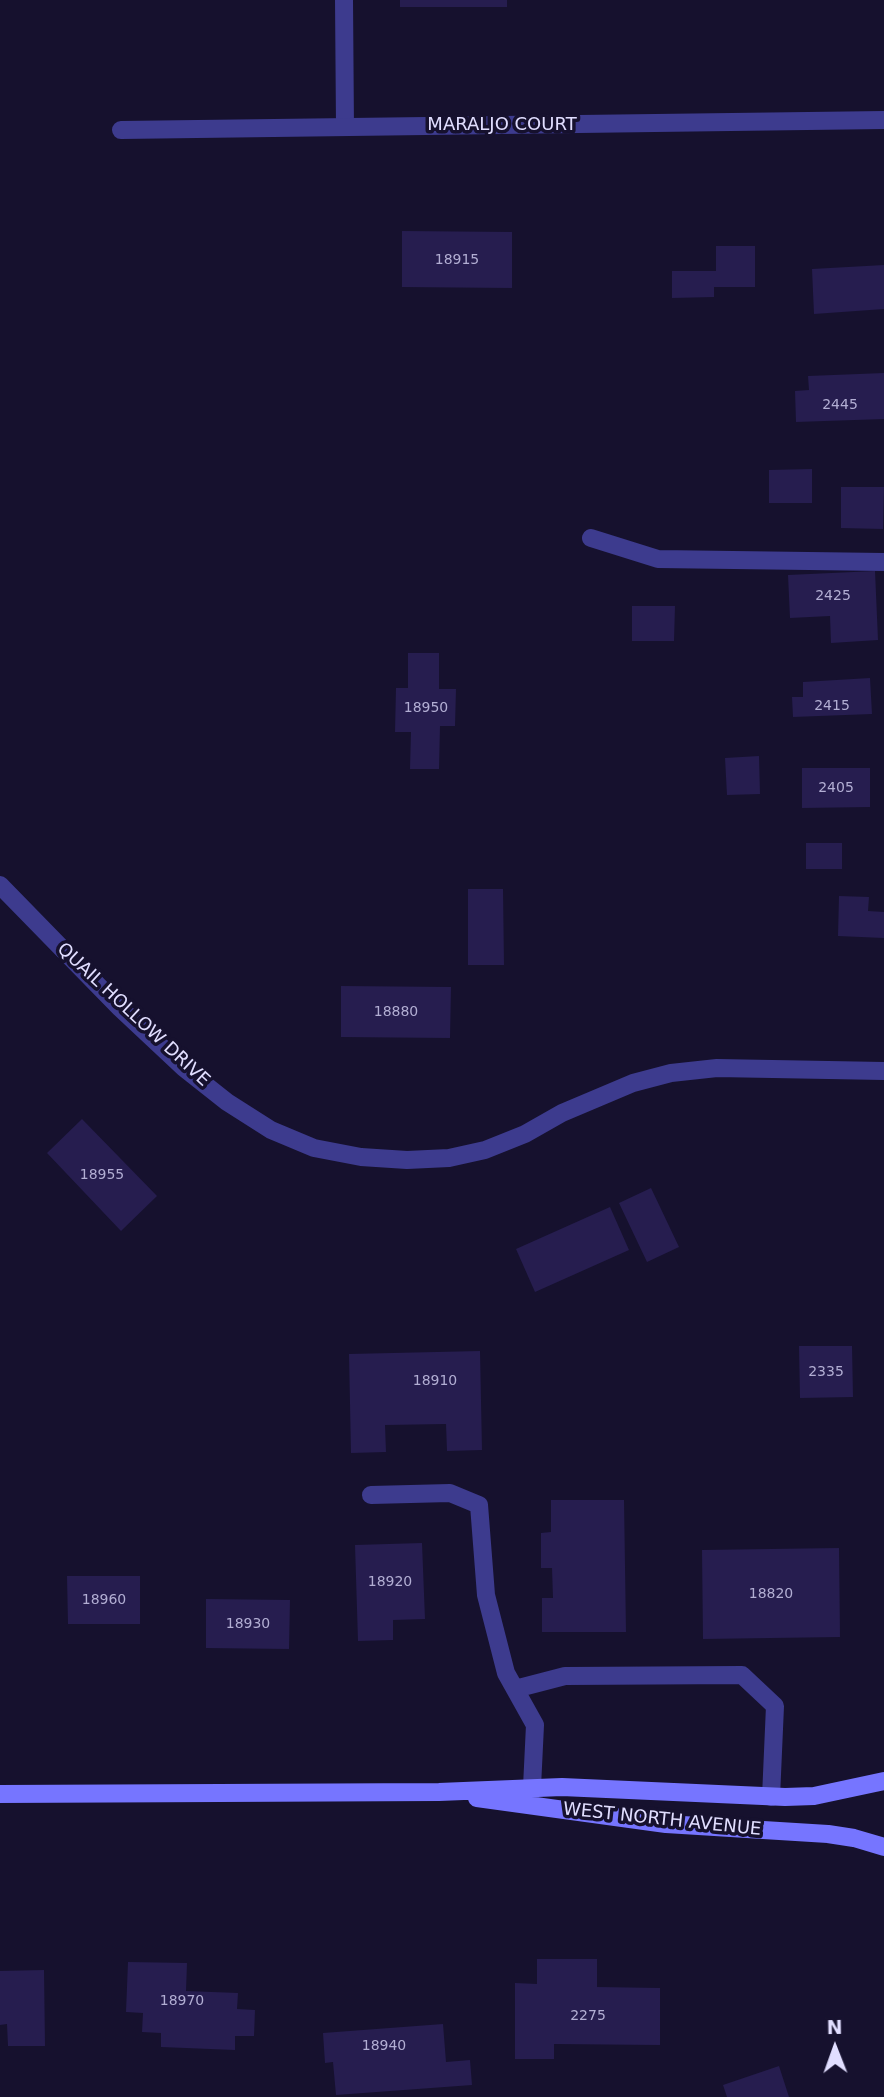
<!DOCTYPE html>
<style>
body{margin:0}
#map{position:relative;width:884px;height:2097px;overflow:hidden;background:#16112e;font-family:"DejaVu Sans",sans-serif}
canvas{display:block}
.north{position:absolute;left:800px;top:2013px;width:70px;height:70px;-webkit-text-stroke:5px #16112e;paint-order:stroke;rotate:359deg;font-size:19px;font-weight:700;line-height:28px;text-align:center;color:#e1deff}
.north::after{content:'';display:block;margin:auto;width:24px;height:32px;background:#e1deff;clip-path:polygon(50% 0,100% 100%,50% 72%,0 100%)}
</style>
<div id="map">
<canvas width="884" height="2097"></canvas>
<div class="north">N</div>
</div>
<script>
const context = document.querySelector('canvas').getContext('2d');
context.lineJoin = 'round';
function fill(path, color) { context.fillStyle = color; context.fill(path, 'evenodd'); }
const poly = rows => new Path2D(rows.map(r => 'M' + r).join(''));
function trace(path, color, width, dash) { context.strokeStyle = color; context.lineWidth = width; context.lineCap = dash ? 'butt' : 'round'; context.setLineDash(dash || []); context.stroke(path); }
function label(font, color, halo, rows, align = 'center') {
  context.font = font + ' "DejaVu Sans",sans-serif'; context.lineWidth = 7; context.setLineDash([]); context.textBaseline = 'middle'; context.strokeStyle = halo; context.fillStyle = color; for (const [text, x, y, turn = 0] of rows) {
    context.save(); context.translate(x, y); context.rotate((+turn || 0) * Math.PI / 180); context.textAlign = isNaN(turn) ? turn : align; if (halo) context.strokeText(text, 0, 0); context.fillText(text, 0, 0); context.restore();
  }
}
fill(poly([
 [400,0,507,0,507,7,400,7],
 [402,231,512,232,512,288,402,287],
 [716,246,755,246,755,287,714,287,714,297,672,298,672,271,716,271],
 [884,265,884,309,814,314,812,269],
 [884,373,884,419,796,422,795,391,809,390,808,376],
 [812,469,812,503,769,503,769,470],
 [841,487,884,487,883,529,841,528],
 [875,571,878,640,831,643,830,616,790,618,788,575],
 [632,606,675,606,674,641,632,641],
 [408,653,439,653,439,689,456,689,455,726,440,726,439,769,410,769,411,732,395,732,396,688,408,688],
 [870,678,872,714,793,717,792,697,803,697,803,682],
 [759,756,760,794,727,795,725,758],
 [802,768,870,768,870,807,802,808],
 [806,843,842,843,842,869,806,869],
 [468,889,503,889,504,965,468,965],
 [839,896,869,897,868,911,884,912,884,938,838,936],
 [341,986,451,987,450,1038,341,1037],
 [82,1119,157,1196,121,1231,47,1153],
 [651,1188,679,1247,647,1262,619,1203],
 [610,1207,629,1250,535,1292,516,1249],
 [799,1346,852,1346,853,1397,800,1398],
 [480,1351,482,1450,447,1451,446,1424,385,1425,386,1452,351,1453,349,1354],
 [551,1500,624,1500,626,1632,542,1632,542,1598,553,1598,552,1568,541,1568,541,1533,551,1532],
 [422,1543,425,1619,393,1620,393,1640,358,1641,355,1545],
 [839,1548,840,1637,703,1639,702,1550],
 [67,1576,140,1576,140,1624,68,1624],
 [206,1599,290,1600,289,1649,206,1648],
 [537,1959,597,1959,597,1987,660,1988,660,2045,554,2044,554,2059,515,2059,515,1983,537,1984],
 [128,1962,187,1963,186,1991,238,1993,237,2009,255,2010,254,2036,235,2036,235,2050,161,2047,161,2033,142,2032,143,2013,126,2012],
 [44,1970,45,2046,8,2046,7,2024,0,2025,0,1971],
 [443,2024,446,2062,470,2060,472,2085,336,2095,333,2062,325,2063,323,2033],
 [779,2066,789,2097,727,2097,723,2085]
]), '#261d4f');
trace(poly([
 [344,0,345,127],
 [591,538,658,559,884,562],
 [371,1495,450,1493,479,1505,486,1595,506,1673,535,1725,532,1787],
 [515,1689,565,1676,742,1675,775,1706,771,1797]
]), '#3d3b8e', 18);
trace(poly([
 [121,130,884,120],
 [0,885,120,1008,184,1068,227,1102,271,1130,314,1148,361,1157,407,1160,449,1158,485,1150,525,1134,562,1113,633,1083,671,1073,717,1068,884,1071]
]), '#3d3b8e', 18);
trace(poly([
 [0,1794,439,1792,562,1787,785,1797,814,1796,884,1781],
 [477,1798,666,1824,828,1834,854,1838,884,1847]
]), '#7675ff', 18);
label('14px', '#b2aed3', null, [
 ["18915",457,260],
 ["2445",840,405],
 ["2425",833,596],
 ["2415",832,706],
 ["18950",426,708],
 ["2405",836,788],
 ["18880",396,1012],
 ["18955",102,1175],
 ["2335",826,1372],
 ["18910",435,1381],
 ["18920",390,1582],
 ["18820",771,1594],
 ["18960",104,1600],
 ["18930",248,1624],
 ["18970",182,2001],
 ["2275",588,2016],
 ["18940",384,2046]
]);
label('18px', '#e1deff', '#16112e', [
 ["MARALJO COURT",502,125],
 ["QUAIL HOLLOW DRIVE",133,1015,43],
 ["WEST NORTH AVENUE",662,1820,6]
]);
</script>
